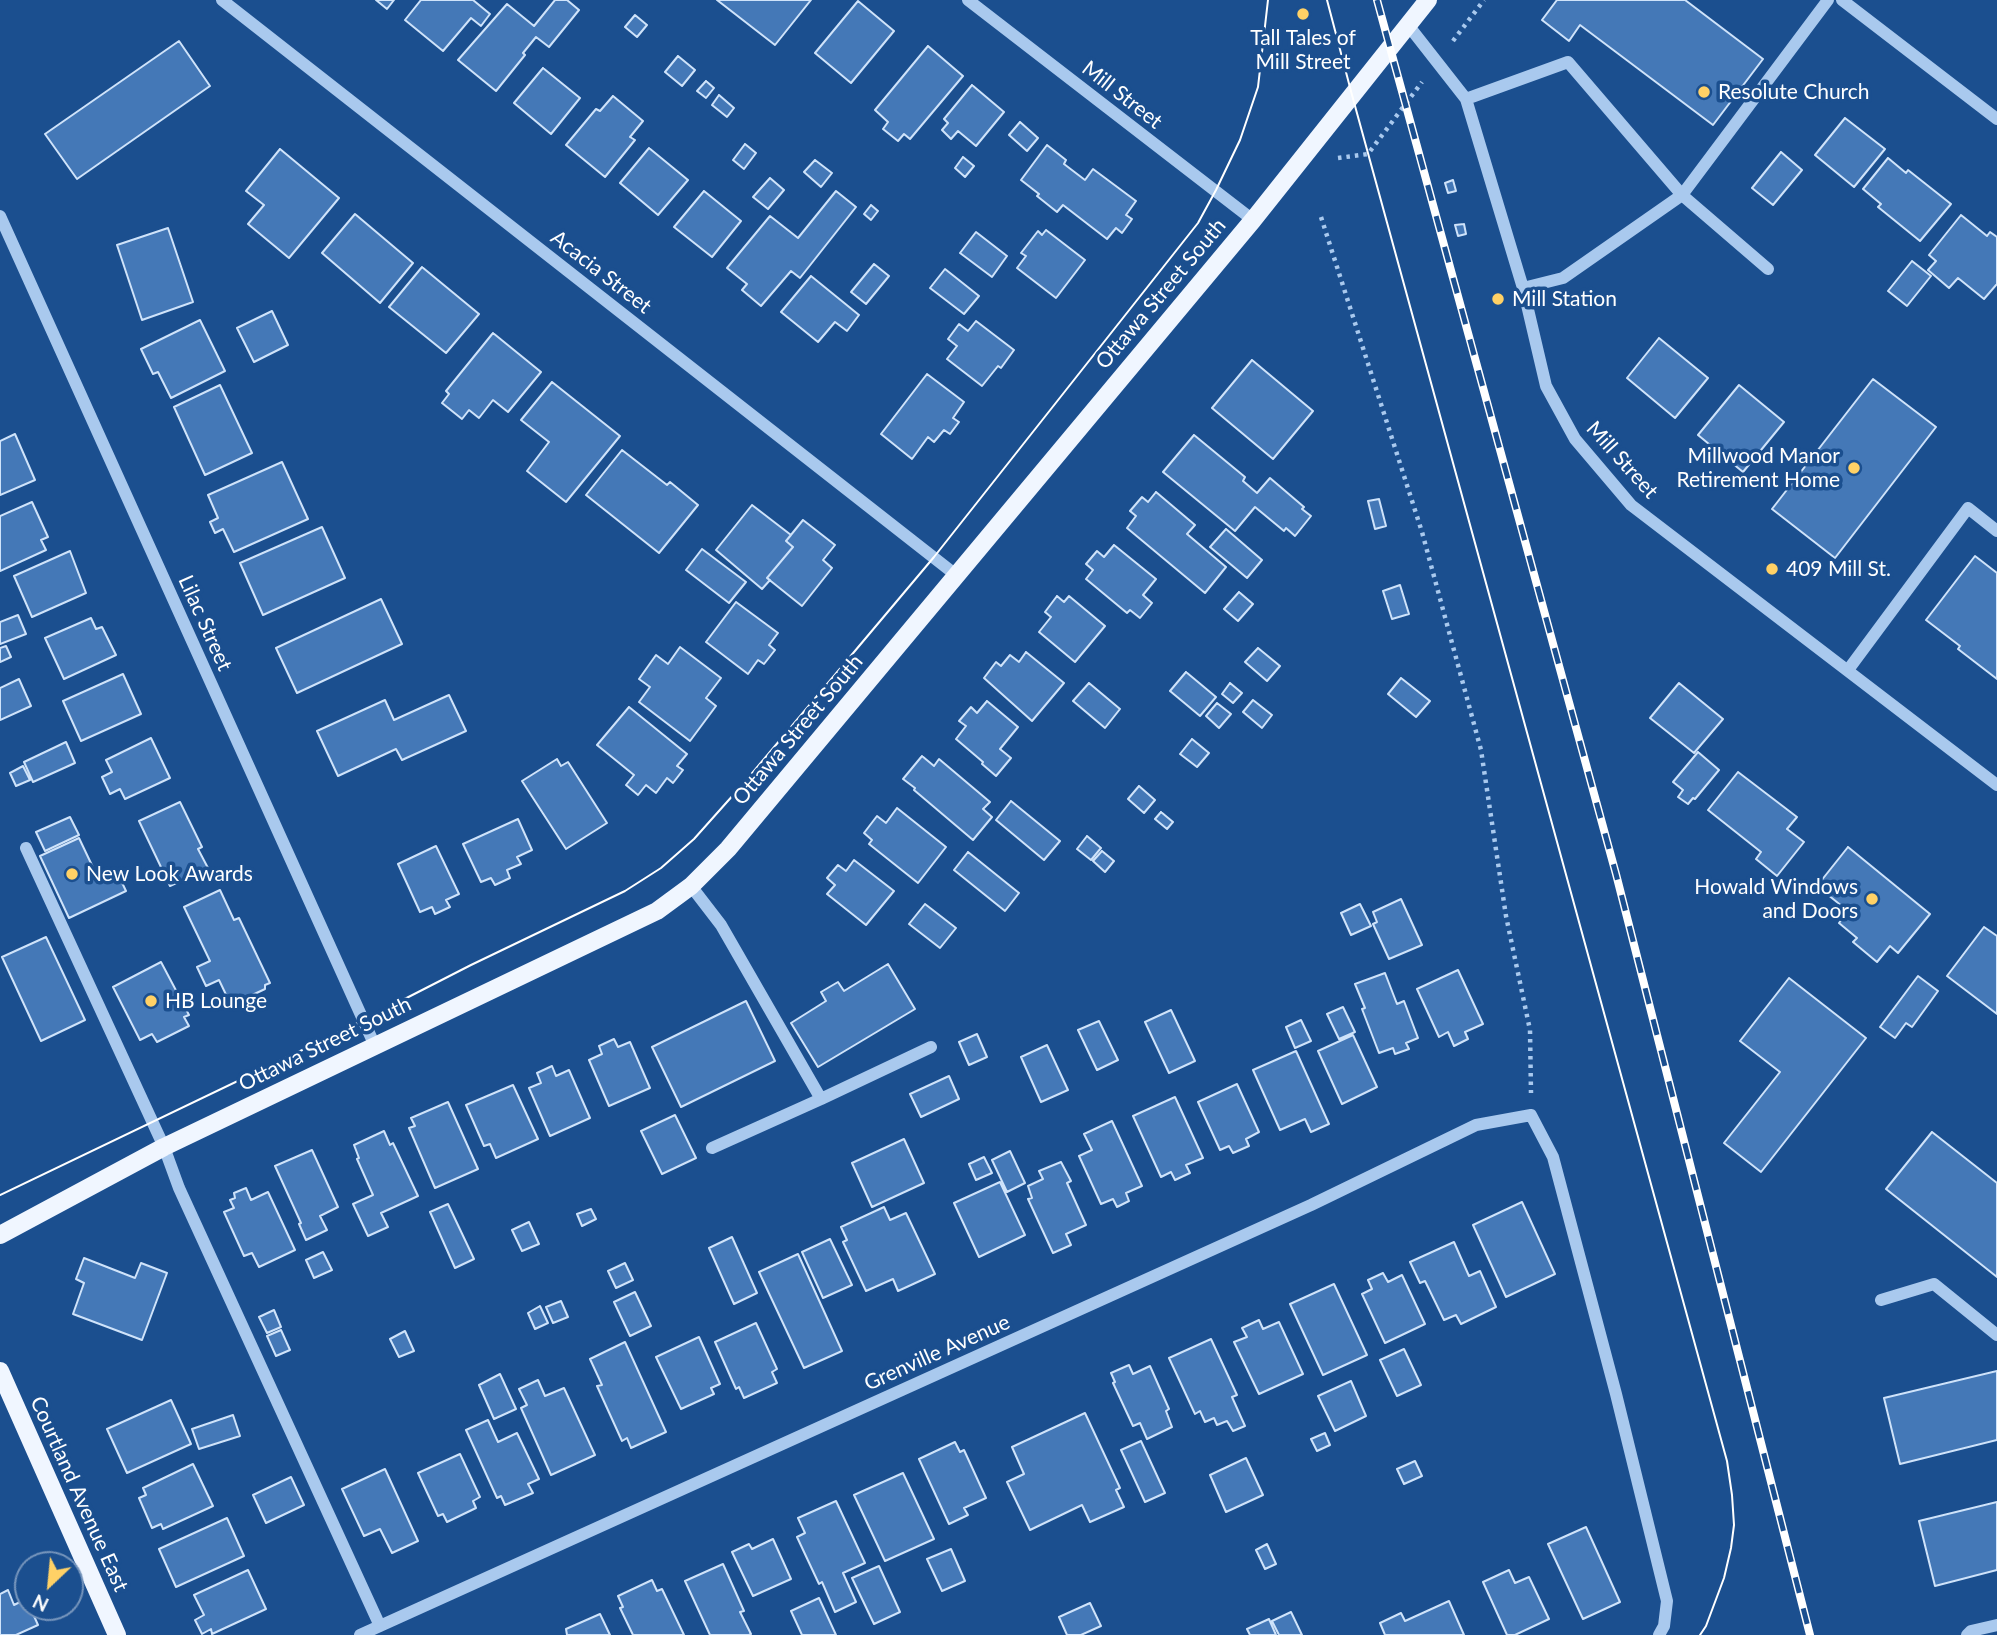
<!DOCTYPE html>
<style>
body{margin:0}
#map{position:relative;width:1997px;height:1635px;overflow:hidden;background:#1b4f8f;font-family:Lato,sans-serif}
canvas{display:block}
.north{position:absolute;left:14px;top:1551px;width:70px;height:70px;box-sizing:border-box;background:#1b4f8f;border:2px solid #7695bc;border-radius:50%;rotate:206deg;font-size:19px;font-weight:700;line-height:28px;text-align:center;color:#fff}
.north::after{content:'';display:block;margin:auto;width:24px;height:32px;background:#ffd166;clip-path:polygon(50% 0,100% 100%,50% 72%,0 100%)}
</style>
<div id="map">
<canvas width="1997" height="1635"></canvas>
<div class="north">N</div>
</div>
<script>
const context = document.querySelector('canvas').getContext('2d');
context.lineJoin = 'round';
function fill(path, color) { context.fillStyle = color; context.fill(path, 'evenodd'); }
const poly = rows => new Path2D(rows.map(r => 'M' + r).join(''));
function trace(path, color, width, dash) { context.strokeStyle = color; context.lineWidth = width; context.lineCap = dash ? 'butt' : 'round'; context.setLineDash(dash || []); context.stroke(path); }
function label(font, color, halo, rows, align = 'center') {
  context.font = font + ' Lato,sans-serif'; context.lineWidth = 7; context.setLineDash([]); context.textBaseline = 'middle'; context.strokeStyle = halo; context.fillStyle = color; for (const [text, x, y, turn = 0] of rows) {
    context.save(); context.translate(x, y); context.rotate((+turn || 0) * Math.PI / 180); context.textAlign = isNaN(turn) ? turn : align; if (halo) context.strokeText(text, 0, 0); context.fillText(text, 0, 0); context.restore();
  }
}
const building = poly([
 [376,0,394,0,387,9,376,0],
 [421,0,473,0,490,14,481,26,471,18,443,51,405,20,421,0],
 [555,0,567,0,579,10,549,47,536,37,523,53,525,55,496,91,458,60,507,4,534,26,555,0],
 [717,0,811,0,775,45,717,0],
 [1557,0,1685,0,1763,59,1713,125,1580,25,1569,41,1542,20,1557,0],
 [858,1,894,31,851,83,815,53,858,1],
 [635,15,647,25,637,37,625,27,635,15],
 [179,41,210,86,77,179,45,134,179,41],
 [928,46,963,76,910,139,904,134,898,141,883,129,888,122,875,110,928,46],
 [678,56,695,70,682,86,665,72,678,56],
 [543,68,580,98,551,134,514,103,543,68],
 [706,81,714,88,706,98,697,91,706,81],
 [972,85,1004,112,976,146,958,131,951,139,942,130,948,123,944,119,972,85],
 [719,95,734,108,727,117,712,105,719,95],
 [613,96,643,121,630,137,635,140,605,177,566,145,596,109,600,111,613,96],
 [1845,118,1885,149,1854,187,1815,155,1845,118],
 [1020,122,1038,138,1027,151,1009,135,1020,122],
 [745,144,756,153,744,169,733,160,745,144],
 [1047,145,1066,160,1064,164,1085,180,1093,169,1136,201,1126,215,1132,219,1122,233,1116,228,1107,239,1063,205,1057,212,1037,196,1039,194,1021,180,1047,145],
 [649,148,688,180,658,215,620,183,649,148],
 [280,149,339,198,289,258,248,224,264,205,246,191,280,149],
 [1781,152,1802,170,1773,205,1752,188,1781,152],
 [963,157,974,166,965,177,955,168,963,157],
 [1888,158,1906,173,1908,170,1951,204,1920,241,1878,207,1881,204,1863,189,1888,158],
 [815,160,832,173,821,187,804,172,815,160],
 [770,178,784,190,768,209,753,197,770,178],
 [1453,180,1456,191,1448,193,1445,183,1453,180],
 [704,191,741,221,712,257,674,227,704,191],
 [836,191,856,207,800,278,791,271,761,306,742,290,747,284,727,268,770,216,798,238,836,191],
 [871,205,878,211,871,220,864,214,871,205],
 [355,214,413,263,380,303,322,253,355,214],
 [1961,215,1987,236,1990,232,1997,237,1997,284,1984,299,1958,278,1949,288,1928,270,1936,261,1929,255,1961,215],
 [1464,224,1466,234,1458,236,1455,225,1464,224],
 [168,228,193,302,142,320,117,245,168,228],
 [1046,230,1085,260,1056,298,1017,268,1026,256,1021,253,1038,231,1042,235,1046,230],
 [976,232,1007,256,992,277,960,253,976,232],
 [1912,261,1931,276,1907,306,1888,291,1912,261],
 [874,264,889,276,866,304,851,292,874,264],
 [422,267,479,314,446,353,389,307,422,267],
 [945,269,979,296,964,314,930,288,945,269],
 [811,276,859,315,847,331,835,322,818,342,781,312,811,276],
 [272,311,288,345,254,362,237,328,272,311],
 [200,320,225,371,171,398,158,372,153,374,141,349,200,320],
 [976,321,1014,350,1001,368,998,366,982,386,947,359,957,346,948,339,959,324,968,331,976,321],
 [493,333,541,372,508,412,493,400,479,418,469,410,462,419,442,403,449,394,446,391,493,333],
 [1659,338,1708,378,1675,418,1627,378,1659,338],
 [1252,360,1313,411,1273,459,1212,408,1252,360],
 [927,374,964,402,953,418,959,422,950,434,944,430,934,442,928,437,912,459,881,434,927,374],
 [1873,379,1936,427,1835,558,1772,509,1873,379],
 [552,382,620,436,566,502,527,471,549,442,521,420,552,382],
 [220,385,252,453,205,475,174,407,220,385],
 [1739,385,1784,422,1743,472,1698,435,1739,385],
 [15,434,35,480,0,495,0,441,15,434],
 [1194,435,1245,477,1243,481,1257,493,1270,478,1304,507,1302,509,1311,516,1295,536,1286,528,1284,531,1255,507,1235,531,1163,472,1194,435],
 [622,450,667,485,670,482,698,505,659,553,586,495,622,450],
 [282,462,308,519,234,552,223,529,215,533,210,522,218,518,208,495,282,462],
 [1156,492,1195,525,1187,534,1226,567,1205,593,1127,528,1136,516,1130,511,1142,497,1148,502,1156,492],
 [1379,499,1386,526,1375,529,1368,501,1379,499],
 [32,502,48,537,41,540,46,550,0,571,0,516,32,502],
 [752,505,791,535,786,541,793,547,767,578,770,580,762,589,716,550,752,505],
 [803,520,835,545,823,560,832,568,802,606,767,578,793,547,786,541,803,520],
 [322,527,345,578,263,615,240,563,322,527],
 [1226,529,1262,560,1247,578,1210,547,1226,529],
 [1114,545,1156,579,1143,595,1152,603,1140,618,1130,610,1127,613,1086,579,1093,570,1086,564,1097,551,1104,557,1114,545],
 [702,549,746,582,729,603,686,570,702,549],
 [70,551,86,593,32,617,14,576,70,551],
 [1975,556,1997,573,1997,679,1958,649,1960,646,1926,620,1975,556],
 [1400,585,1409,614,1392,619,1383,591,1400,585],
 [1239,592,1253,604,1238,621,1224,609,1239,592],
 [1057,596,1064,602,1069,596,1105,626,1075,662,1039,632,1051,617,1045,612,1057,596],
 [381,599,402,644,297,693,276,648,381,599],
 [736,602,778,633,769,645,775,650,764,664,758,660,748,674,706,642,736,602],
 [18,615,26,634,0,644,0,622,18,615],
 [91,618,96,629,102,627,116,655,64,679,45,638,91,618],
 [6,646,11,657,0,662,0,648,6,646],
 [680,647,721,678,706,698,716,706,690,741,639,702,650,687,639,679,656,655,668,664,680,647],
 [1258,648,1280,666,1267,681,1245,662,1258,648],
 [1026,652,1064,683,1032,721,984,678,996,662,1001,666,1010,655,1019,662,1026,652],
 [1186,672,1216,697,1200,716,1170,691,1186,672],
 [123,674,141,714,81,741,63,701,123,674],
 [1401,678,1430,701,1416,717,1388,694,1401,678],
 [19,679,31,706,0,720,0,688,19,679],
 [1089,683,1120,709,1105,728,1073,701,1089,683],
 [1230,683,1242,693,1233,703,1222,694,1230,683],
 [1679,683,1723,719,1694,753,1650,718,1679,683],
 [449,695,466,731,402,760,396,749,338,776,317,731,385,700,394,720,449,695],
 [1253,700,1272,715,1262,728,1243,712,1253,700],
 [987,701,1018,727,1000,749,1011,758,996,776,982,764,983,762,956,739,966,726,959,721,971,707,977,713,987,701],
 [1217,703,1231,714,1219,728,1206,716,1217,703],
 [629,707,687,754,677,766,683,770,673,783,667,778,656,793,646,785,638,795,626,785,634,775,597,745,629,707],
 [151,738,170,778,125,799,120,789,110,794,102,777,112,772,106,760,151,738],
 [1192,739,1209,753,1197,767,1180,754,1192,739],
 [66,742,75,763,33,782,24,762,66,742],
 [1698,752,1719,770,1695,799,1693,798,1688,804,1678,797,1683,790,1673,782,1698,752],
 [922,756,934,766,939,759,990,802,983,809,992,817,973,840,914,790,915,788,903,779,922,756],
 [557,759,561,766,568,762,607,823,566,849,522,781,557,759],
 [23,766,30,780,16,786,10,773,23,766],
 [1738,772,1797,817,1787,829,1804,842,1777,876,1756,859,1761,852,1708,810,1738,772],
 [1139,786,1155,800,1144,813,1128,799,1139,786],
 [1011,801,1060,841,1044,860,996,820,1011,801],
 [180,802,202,847,198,849,208,868,170,886,139,821,180,802],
 [897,808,946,847,918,883,869,844,872,840,864,833,877,816,886,823,897,808],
 [1161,812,1173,822,1167,829,1155,819,1161,812],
 [70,817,79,835,45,851,36,832,70,817],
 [518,819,532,850,517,857,521,864,507,870,510,878,495,885,491,878,481,882,463,844,518,819],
 [1087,836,1101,848,1091,860,1077,849,1087,836],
 [79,838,98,878,116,870,126,891,69,918,40,856,79,838],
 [436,846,459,894,446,900,450,907,435,914,432,907,420,912,398,864,436,846],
 [1848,847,1930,914,1898,953,1890,946,1877,962,1853,942,1857,938,1839,923,1848,911,1817,886,1848,847],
 [1102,851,1114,861,1105,872,1093,861,1102,851],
 [968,852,1019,893,1005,911,954,870,968,852],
 [854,860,894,891,866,925,827,894,835,885,827,878,838,865,846,871,854,860],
 [220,890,234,920,239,918,270,983,265,985,265,989,231,1005,219,980,206,986,197,967,210,961,184,907,220,890],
 [1401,899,1422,945,1389,959,1373,924,1377,922,1373,912,1401,899],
 [925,904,956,928,940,948,909,924,925,904],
 [1360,904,1371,926,1351,935,1341,913,1360,904],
 [1984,927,1997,936,1997,1014,1947,976,1984,927],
 [46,937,85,1020,41,1041,2,957,46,937],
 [161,962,189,1015,184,1017,189,1026,157,1042,152,1034,140,1040,113,987,161,962],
 [888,964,915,1009,818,1067,791,1023,826,1001,821,992,838,982,844,991,888,964],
 [1458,970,1483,1024,1465,1032,1468,1039,1454,1046,1448,1032,1439,1037,1417,989,1458,970],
 [1385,973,1397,1004,1404,1001,1418,1038,1406,1043,1409,1049,1395,1054,1393,1048,1379,1053,1362,1009,1365,1008,1355,984,1385,973],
 [1918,976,1938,991,1912,1027,1906,1023,1895,1038,1880,1027,1918,976],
 [1789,978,1866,1038,1761,1172,1724,1143,1780,1072,1740,1041,1789,978],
 [746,1001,775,1061,681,1107,652,1047,746,1001],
 [1343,1007,1355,1032,1339,1039,1327,1014,1343,1007],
 [1171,1010,1195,1061,1169,1073,1145,1022,1171,1010],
 [1301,1020,1311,1041,1295,1048,1286,1027,1301,1020],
 [1099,1021,1118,1060,1097,1070,1078,1030,1099,1021],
 [977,1034,987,1057,969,1065,959,1042,977,1034],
 [1353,1035,1377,1087,1342,1104,1318,1051,1353,1035],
 [614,1039,618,1047,630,1042,650,1088,609,1106,589,1060,602,1054,599,1046,614,1039],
 [1047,1045,1068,1090,1041,1102,1021,1057,1047,1045],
 [1296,1051,1329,1124,1311,1132,1305,1119,1280,1130,1253,1070,1296,1051],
 [552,1066,556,1076,569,1070,590,1118,550,1136,529,1088,541,1083,537,1073,552,1066],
 [949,1076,959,1099,921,1117,910,1094,949,1076],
 [1237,1084,1259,1132,1246,1139,1249,1146,1233,1153,1229,1146,1220,1150,1198,1102,1237,1084],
 [513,1085,538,1139,496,1158,490,1144,484,1146,466,1105,513,1085],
 [1175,1097,1203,1158,1186,1165,1190,1173,1175,1180,1171,1172,1161,1177,1133,1116,1175,1097],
 [448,1102,478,1169,435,1188,409,1128,415,1126,411,1118,448,1102],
 [675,1115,696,1158,662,1174,641,1131,675,1115],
 [1112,1121,1142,1186,1126,1193,1129,1201,1117,1207,1113,1199,1101,1204,1079,1156,1092,1150,1084,1134,1112,1121],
 [384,1131,390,1145,393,1143,418,1196,381,1213,388,1227,368,1236,353,1204,373,1195,357,1159,359,1158,354,1145,384,1131],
 [1932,1132,1997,1183,1997,1277,1886,1189,1932,1132],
 [904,1139,924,1183,872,1207,852,1163,904,1139],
 [312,1150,338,1207,320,1216,327,1230,306,1240,299,1224,301,1223,275,1166,312,1150],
 [1010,1151,1025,1183,1007,1192,992,1160,1010,1151],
 [984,1157,992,1173,976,1180,969,1164,984,1157],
 [1061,1162,1071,1181,1067,1183,1086,1225,1066,1234,1071,1245,1053,1253,1028,1199,1032,1198,1028,1186,1043,1179,1039,1171,1061,1162],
 [1000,1182,1025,1235,979,1257,954,1203,1000,1182],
 [246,1188,251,1200,268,1192,295,1250,259,1267,252,1253,244,1256,224,1212,234,1208,230,1200,235,1198,234,1193,246,1188],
 [1522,1202,1555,1274,1506,1297,1473,1225,1522,1202],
 [448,1204,474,1259,455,1268,430,1212,448,1204],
 [884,1207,890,1220,906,1213,935,1274,898,1291,893,1279,866,1291,843,1242,847,1240,841,1227,884,1207],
 [591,1209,596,1219,582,1226,577,1214,591,1209],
 [529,1222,539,1244,522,1251,512,1230,529,1222],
 [732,1237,757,1293,734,1304,709,1248,732,1237],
 [830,1239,852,1285,823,1298,802,1252,830,1239],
 [1454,1242,1469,1276,1480,1271,1496,1307,1461,1324,1456,1315,1444,1320,1425,1281,1420,1283,1410,1262,1454,1242],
 [323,1252,332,1270,314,1278,306,1260,323,1252],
 [798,1254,842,1351,804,1368,759,1272,798,1254],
 [84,1258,135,1278,141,1263,167,1273,142,1340,73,1314,84,1283,76,1279,84,1258],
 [625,1263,633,1280,616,1288,608,1271,625,1263],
 [1383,1273,1388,1282,1402,1275,1425,1324,1385,1343,1362,1294,1372,1289,1368,1280,1383,1273],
 [1334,1284,1367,1355,1323,1375,1290,1304,1334,1284],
 [635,1292,651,1326,630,1336,614,1302,635,1292],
 [561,1301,568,1317,553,1323,546,1307,561,1301],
 [540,1306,548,1323,535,1329,528,1313,540,1306],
 [274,1310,281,1327,267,1333,259,1317,274,1310],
 [1259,1320,1263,1329,1279,1322,1303,1374,1259,1394,1234,1342,1247,1337,1242,1328,1259,1320],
 [756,1323,777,1369,772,1372,777,1383,744,1398,739,1387,736,1389,715,1342,756,1323],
 [281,1330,290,1350,276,1356,267,1336,281,1330],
 [405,1331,414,1351,399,1357,390,1339,405,1331],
 [699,1337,720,1384,711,1388,714,1394,681,1409,656,1357,699,1337],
 [1211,1339,1237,1395,1232,1397,1245,1426,1233,1431,1227,1421,1217,1425,1214,1418,1205,1422,1200,1411,1195,1414,1169,1358,1211,1339],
 [625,1342,666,1432,631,1448,627,1438,622,1441,597,1386,602,1385,590,1359,625,1342],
 [1404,1349,1421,1385,1397,1396,1380,1360,1404,1349],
 [1129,1365,1133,1374,1150,1366,1169,1409,1166,1411,1172,1427,1147,1439,1140,1423,1133,1426,1113,1383,1115,1382,1111,1373,1129,1365],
 [1997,1371,1997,1440,1900,1464,1884,1398,1997,1371],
 [500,1374,516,1409,494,1419,479,1385,500,1374],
 [538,1380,545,1396,564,1388,595,1455,551,1475,521,1408,527,1405,519,1389,538,1380],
 [1351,1381,1366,1416,1335,1431,1318,1396,1351,1381],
 [171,1400,191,1444,127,1473,107,1429,171,1400],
 [1085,1413,1120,1488,1116,1490,1124,1507,1090,1522,1082,1505,1030,1530,1007,1482,1024,1474,1012,1447,1085,1413],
 [233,1415,240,1436,199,1449,192,1429,233,1415],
 [488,1420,498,1442,517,1433,539,1479,528,1484,533,1493,505,1505,501,1496,497,1498,466,1430,488,1420],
 [1325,1433,1330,1445,1317,1451,1311,1439,1325,1433],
 [1141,1441,1165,1493,1145,1502,1121,1450,1141,1441],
 [955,1442,960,1452,964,1450,986,1498,964,1508,968,1515,949,1524,919,1459,955,1442],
 [460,1454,480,1497,473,1501,476,1508,447,1522,443,1514,438,1516,418,1473,460,1454],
 [1246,1458,1263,1495,1226,1512,1210,1475,1246,1458],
 [1415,1461,1422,1476,1404,1484,1397,1469,1415,1461],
 [193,1464,213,1506,163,1529,161,1524,152,1528,139,1498,146,1495,143,1488,193,1464],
 [385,1469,418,1541,392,1553,380,1529,364,1536,342,1489,385,1469],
 [903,1473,934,1539,885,1561,854,1495,903,1473],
 [291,1477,304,1505,266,1523,253,1495,291,1477],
 [836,1501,865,1563,843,1573,856,1602,835,1612,822,1582,819,1584,797,1537,805,1533,798,1518,836,1501],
 [1997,1502,1997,1570,1935,1586,1919,1521,1997,1502],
 [227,1518,244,1556,176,1587,159,1549,227,1518],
 [1586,1527,1620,1602,1583,1619,1548,1544,1586,1527],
 [773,1539,791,1579,753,1596,732,1552,749,1544,752,1549,773,1539],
 [1267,1544,1276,1564,1265,1569,1256,1550,1267,1544],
 [951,1549,965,1581,942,1591,927,1559,951,1549],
 [723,1564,744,1611,740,1612,751,1634,749,1635,710,1635,685,1581,723,1564],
 [879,1566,900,1612,874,1624,852,1578,879,1566],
 [248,1570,266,1609,212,1634,211,1629,202,1634,195,1620,204,1615,194,1595,248,1570],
 [1509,1570,1515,1583,1529,1577,1549,1619,1515,1635,1507,1635,1483,1582,1509,1570],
 [652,1580,657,1591,662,1589,684,1635,633,1635,620,1608,623,1607,618,1596,652,1580],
 [8,1590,14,1605,26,1599,28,1607,30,1607,38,1625,16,1635,0,1635,0,1594,8,1590],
 [819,1598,836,1635,802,1635,791,1611,819,1598],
 [1449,1601,1464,1635,1385,1635,1380,1623,1401,1613,1405,1621,1449,1601],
 [1090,1603,1101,1626,1081,1635,1067,1635,1059,1617,1090,1603],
 [1291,1612,1302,1635,1279,1635,1272,1621,1291,1612],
 [600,1614,610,1635,567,1635,566,1629,600,1614],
 [1269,1619,1276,1635,1250,1635,1247,1629,1269,1619]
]);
fill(building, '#4478b7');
trace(building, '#cfe3fa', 2);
trace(poly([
 [1453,41,1484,0],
 [1338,158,1368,154,1422,82],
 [1321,217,1422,532,1481,750,1506,916,1530,1030,1531,1093]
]), '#a9c9ee', 4.5, [3.5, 5]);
trace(poly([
 [222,0,956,575],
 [968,0,1253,220],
 [1842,0,1997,119],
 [1408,25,1466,99,1523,288,1546,386,1575,439,1631,505,1997,785],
 [1466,99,1568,62,1682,195,1768,269],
 [0,216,375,1046],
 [1523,288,1563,278,1682,195,1828,0],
 [1848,670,1968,508,1997,531],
 [26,848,164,1147,179,1188,380,1626],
 [691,886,721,925,821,1099,712,1148],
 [821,1099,931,1047],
 [1881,1300,1934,1284,1997,1335],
 [360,1635,1311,1205,1476,1125,1531,1115,1553,1157,1616,1394,1667,1601,1664,1626,1659,1635],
 [1967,1635,1971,1631,1997,1625]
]), '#a9c9ee', 12);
trace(poly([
 [0,1235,164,1147,657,911,691,886,728,849,1253,220,1428,0],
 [0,1371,117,1635]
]), '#f0f6ff', 18);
trace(poly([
 [1327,0,1352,95,1727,1461,1732,1495,1734,1525,1731,1548,1724,1578,1706,1626,1700,1635],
 [0,1195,344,1030,471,965,625,891,661,868,694,839,743,784,934,557,1198,223,1216,190,1240,140,1258,87,1268,0]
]), '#fff', 2);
const rail = poly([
 [1377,0,1616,874,1810,1635]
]);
trace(rail, '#fff', 8);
trace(rail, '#1b4f8f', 5, [16]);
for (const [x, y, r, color] of [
 [1303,14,7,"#ffd166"],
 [1704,92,7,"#ffd166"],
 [1498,299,7,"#ffd166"],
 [1854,468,7,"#ffd166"],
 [1772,569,7,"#ffd166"],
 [72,874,7,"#ffd166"],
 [1872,899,7,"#ffd166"],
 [151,1001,7,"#ffd166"]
]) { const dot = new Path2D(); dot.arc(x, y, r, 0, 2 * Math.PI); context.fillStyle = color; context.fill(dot); trace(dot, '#1b4f8f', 2.5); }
label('21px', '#fff', '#1b4f8f', [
 ["Tall Tales of",1303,38,"center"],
 ["Mill Street",1303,62,"center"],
 ["Resolute Church",1718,92],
 ["Mill Station",1512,299],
 ["Millwood Manor",1840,456,"right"],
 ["Retirement Home",1840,480,"right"],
 ["409 Mill St.",1786,569],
 ["New Look Awards",86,874],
 ["Howald Windows",1858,887,"right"],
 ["and Doors",1858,911,"right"],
 ["HB Lounge",165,1001]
], 'left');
label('21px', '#fff', '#1b4f8f', [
 ["Mill Street",1122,95,38],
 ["Acacia Street",601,272,38],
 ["Ottawa Street South",1161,294,-50],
 ["Mill Street",1622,460,48],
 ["Lilac Street",205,623,66],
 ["Ottawa Street South",798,730,-50],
 ["Ottawa Street South",325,1044,-26],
 ["Grenville Avenue",937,1353,-24],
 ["Courtland Avenue East",79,1494,66]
]);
</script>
